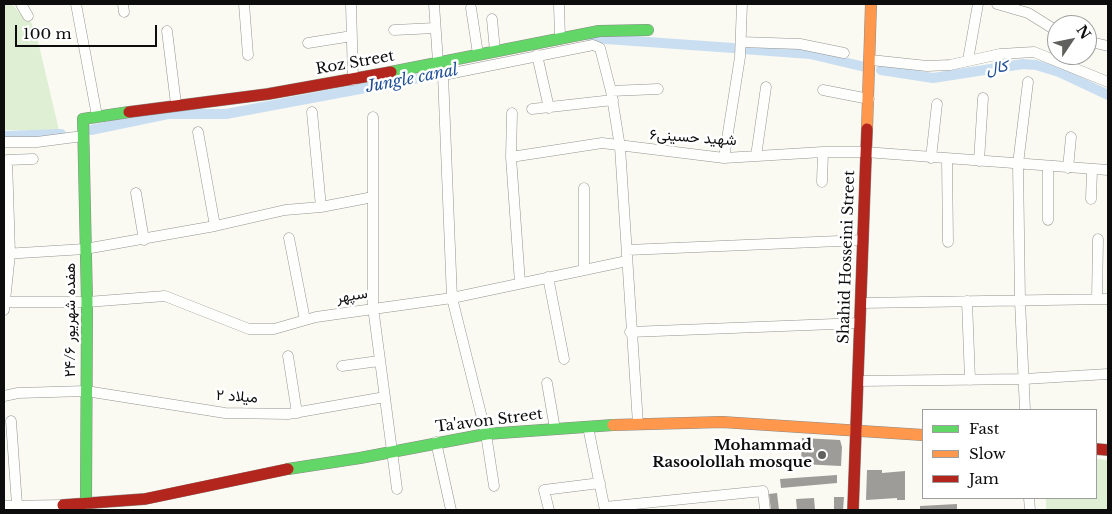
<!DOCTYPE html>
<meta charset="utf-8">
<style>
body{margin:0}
#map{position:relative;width:1112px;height:514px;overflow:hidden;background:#fafaf2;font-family:"Libre Baskerville",serif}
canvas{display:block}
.frame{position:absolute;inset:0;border:5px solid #0d0d0d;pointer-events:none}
.legend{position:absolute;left:922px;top:409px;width:175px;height:90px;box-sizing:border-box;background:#fff;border:1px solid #9e9e9e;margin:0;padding:6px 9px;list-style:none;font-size:15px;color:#0d0d0d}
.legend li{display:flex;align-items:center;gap:10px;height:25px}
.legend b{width:25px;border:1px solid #9e9e9e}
.north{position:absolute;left:1047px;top:15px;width:50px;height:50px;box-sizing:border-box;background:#fff;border:1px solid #9e9e9e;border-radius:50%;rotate:56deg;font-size:14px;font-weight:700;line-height:20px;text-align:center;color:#0d0d0d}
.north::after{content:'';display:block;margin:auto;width:18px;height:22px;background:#60605d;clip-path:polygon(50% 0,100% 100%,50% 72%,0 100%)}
.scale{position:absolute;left:15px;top:25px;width:142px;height:22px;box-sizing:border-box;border:2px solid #0d0d0d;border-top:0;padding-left:6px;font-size:15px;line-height:18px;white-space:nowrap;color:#0d0d0d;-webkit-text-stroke:4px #fff;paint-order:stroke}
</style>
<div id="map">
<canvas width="1112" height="514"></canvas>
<div class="frame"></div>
<ul class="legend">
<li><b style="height:6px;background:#63d668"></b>Fast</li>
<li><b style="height:6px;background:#ff974d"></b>Slow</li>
<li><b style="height:6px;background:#b3261e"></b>Jam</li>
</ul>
<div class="north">N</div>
<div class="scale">100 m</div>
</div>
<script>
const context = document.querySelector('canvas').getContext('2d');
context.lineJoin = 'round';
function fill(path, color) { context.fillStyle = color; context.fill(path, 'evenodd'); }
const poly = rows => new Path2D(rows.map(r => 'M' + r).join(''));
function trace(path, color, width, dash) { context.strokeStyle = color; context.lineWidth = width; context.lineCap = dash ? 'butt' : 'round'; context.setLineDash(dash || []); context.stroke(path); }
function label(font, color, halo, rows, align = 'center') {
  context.font = font + ' "Libre Baskerville",Vazirmatn,serif'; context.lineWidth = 5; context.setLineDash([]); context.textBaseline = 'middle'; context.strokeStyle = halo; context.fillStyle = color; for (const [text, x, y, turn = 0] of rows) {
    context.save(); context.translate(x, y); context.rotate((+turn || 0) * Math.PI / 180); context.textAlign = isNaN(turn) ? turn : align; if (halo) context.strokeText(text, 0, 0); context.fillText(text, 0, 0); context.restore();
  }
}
fill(poly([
 [4,4,12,4,23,17,31,22,37,37,59,130,4,130],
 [1096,459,1108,460,1108,510,1046,510,1046,498,1096,498]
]), '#dfefd3');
trace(poly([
 [592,38,733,48],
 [743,49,810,54,865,67],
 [881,70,933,78,1023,64,1036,65,1059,72,1108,95],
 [91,130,168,114,226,114,451,72],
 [4,136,61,134]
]), '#cadef2', 10);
fill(poly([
 [802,438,840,440,842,447,841,466,801,464],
 [867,470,882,470,882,473,905,471,905,500,897,500,897,498,866,500],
 [837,475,837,483,781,488,780,479],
 [777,493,779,510,771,510,769,494],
 [834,497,844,497,843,510,834,510],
 [814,498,815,510,797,510,796,499],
 [957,504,957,510,920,510,920,506]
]), '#9d9c98');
const street = poly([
 [21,4,28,16],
 [76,4,97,116],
 [123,4,124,12],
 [244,4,248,55],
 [351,4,353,80],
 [434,4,438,62],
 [559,4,560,39],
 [997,4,1028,13,1057,31],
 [471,8,478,54],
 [492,19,495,51],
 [394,30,435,28],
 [167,31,176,104],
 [1087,41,1108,46],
 [741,42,800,44,844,53],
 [308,43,352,36],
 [537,55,549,108],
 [871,60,927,66,950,65,1000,54,1034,52,1108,82],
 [968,60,978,4],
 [823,90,869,99],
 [611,91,658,89],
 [532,109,613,100],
 [312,112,321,207],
 [512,113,511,157,520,283],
 [373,117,373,307,397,489],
 [198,132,215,226],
 [4,142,37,142,83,136],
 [756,156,766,87],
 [511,157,602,143,724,158,823,152,865,152,1108,170],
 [724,158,740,57,742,4],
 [931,158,937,104],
 [947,159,948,242],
 [979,161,983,98],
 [1068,168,1071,137],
 [822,182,823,152],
 [584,188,584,270],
 [136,193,144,240],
 [1091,199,1092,170],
 [1048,220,1048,167],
 [289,238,305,320],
 [627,250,863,240],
 [4,254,85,249,215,226,285,210,321,207,373,197],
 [548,277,564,359],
 [1097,299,1098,239],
 [967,301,970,380],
 [6,302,87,302,165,296,249,329,274,329,316,317,452,298,627,261],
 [861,303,1108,299],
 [4,310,10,254,7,160,33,159],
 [630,332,860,323],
 [288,356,297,413],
 [342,366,379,361],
 [859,381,1024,379,1108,374],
 [547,383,555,429],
 [4,396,18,393,86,391,225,413,288,414,385,397],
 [1025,410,1020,301,1018,164,1028,82],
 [11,421,17,505],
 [588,427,605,510],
 [436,442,451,510],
 [494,486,486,434,452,298,443,75,593,45,600,48,611,91,620,147,638,424],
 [1029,498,1030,510],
 [4,506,63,505,63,509],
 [605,507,763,491,765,510],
 [549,510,544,490,600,483]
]);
const fast = poly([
 [391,72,599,31,648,30],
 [288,469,360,458,486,434,613,425],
 [86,504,87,302,83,119,129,112]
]);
const slow = poly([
 [867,129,871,4],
 [613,425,722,422,923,435]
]);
const jam = poly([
 [129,112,268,94,391,72],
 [1096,449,1108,450],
 [63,505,145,499,288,469],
 [853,510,867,129]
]);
trace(street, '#949490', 11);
trace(fast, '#8a8a87', 12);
trace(slow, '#8a8a87', 12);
trace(jam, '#8a8a87', 12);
trace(street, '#fefefd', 10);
trace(fast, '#63d668', 11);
trace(slow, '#ff974d', 11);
trace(jam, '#b3261e', 11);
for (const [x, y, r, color] of [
 [822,455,5,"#60605d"]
]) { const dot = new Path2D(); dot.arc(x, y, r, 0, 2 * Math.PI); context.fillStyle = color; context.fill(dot); trace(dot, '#fff', 2); }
label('15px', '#0d0d0d', '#fff', [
 ["Roz Street",355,63,-10],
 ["شهید حسینی۶",693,138,4],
 ["Shahid Hosseini Street",847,257,-88],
 ["سپهر",352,296,-9],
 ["هفده شهریور ۲۴/۶",71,320,-90],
 ["میلاد ۲",237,397,4],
 ["Ta'avon Street",489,421,-7]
]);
label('bold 15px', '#0d0d0d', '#fff', [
 ["Mohammad",812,446],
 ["Rasoolollah mosque",812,463]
], 'right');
label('italic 16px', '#1e4e97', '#fff', [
 ["کال",997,68,-9],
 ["Jungle canal",412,79,-11]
]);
</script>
